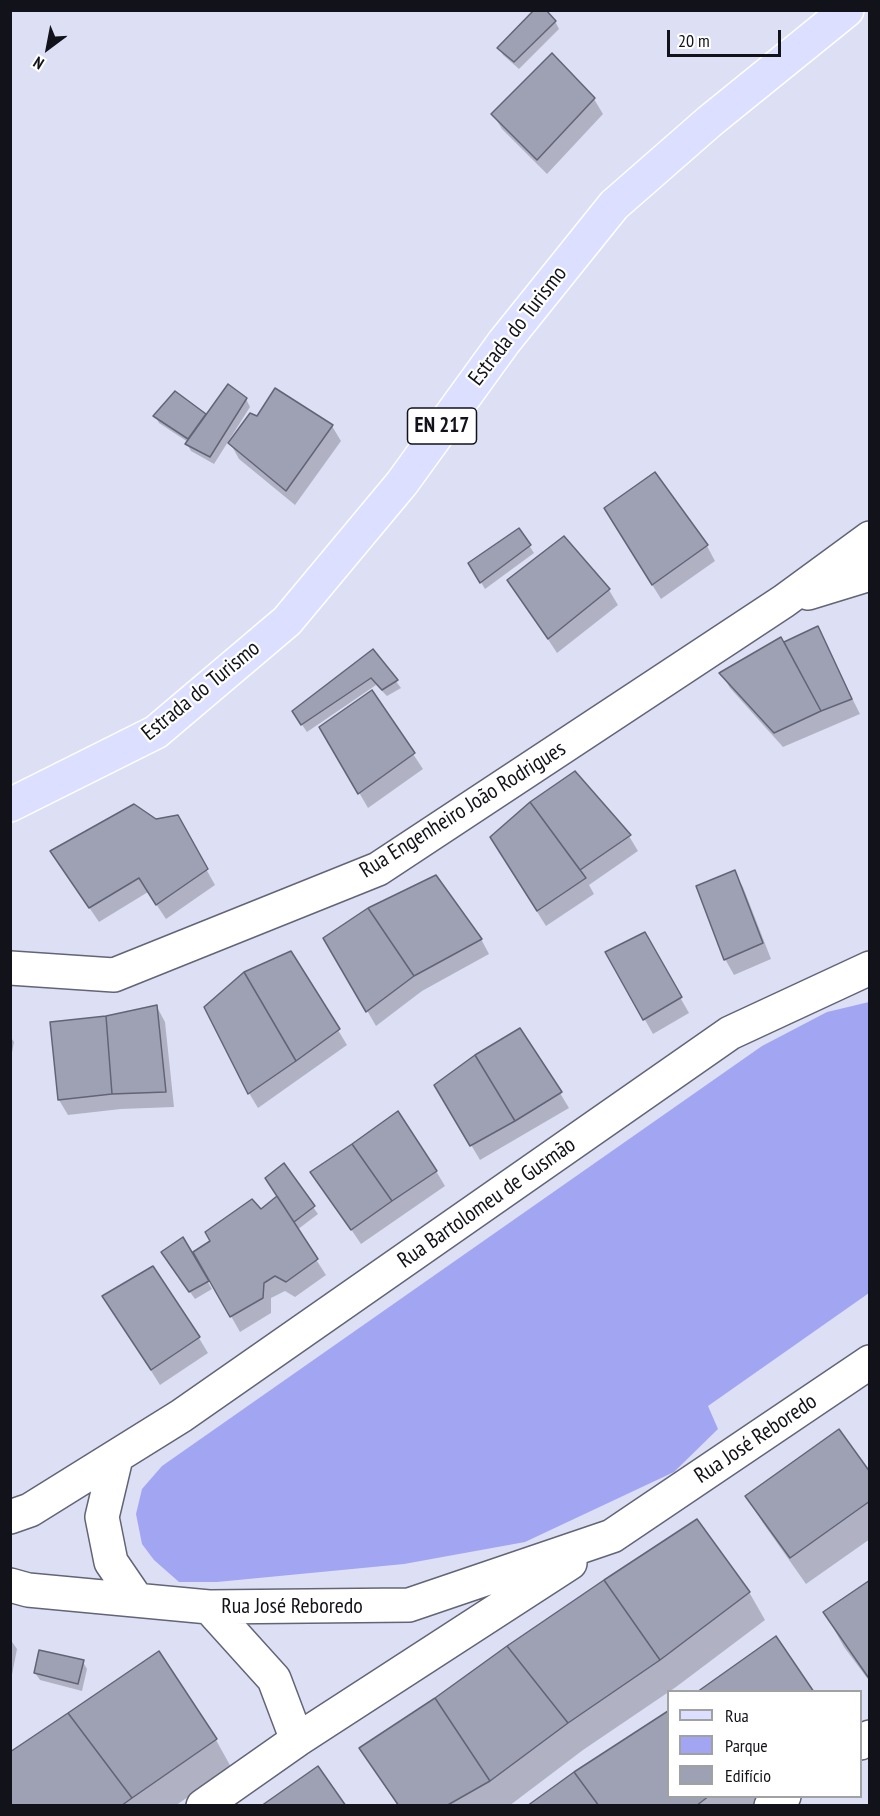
<!DOCTYPE html>
<meta charset="utf-8">
<style>
body{margin:0}
#map{position:relative;width:880px;height:1816px;overflow:hidden;background:#dddff5;font-family:"PT Sans Narrow",sans-serif}
canvas{display:block}
.frame{position:absolute;inset:0;border:12px solid #12131a;pointer-events:none}
.legend{position:absolute;left:667px;top:1690px;width:195px;height:108px;box-sizing:border-box;background:#fff;border:2px solid #a0a1a3;margin:0;padding:8px 10px;list-style:none;font-size:18px;color:#12131a}
.legend li{display:flex;align-items:center;gap:12px;height:30px}
.legend b{width:30px;border:2px solid #a0a1a3}
.north{position:absolute;left:18px;top:18px;width:60px;height:60px;-webkit-text-stroke:4px #fff;paint-order:stroke;rotate:212deg;font-size:16px;font-weight:700;line-height:24px;text-align:center;color:#12131a}
.north::after{content:'';display:block;margin:auto;width:21px;height:27px;background:#12131a;clip-path:polygon(50% 0,100% 100%,50% 72%,0 100%)}
.scale{position:absolute;left:667px;top:30px;width:114px;height:27px;box-sizing:border-box;border:3px solid #12131a;border-top:0;padding-left:8px;font-size:18px;line-height:21px;white-space:nowrap;color:#12131a;-webkit-text-stroke:4px #fff;paint-order:stroke}
</style>
<div id="map">
<canvas width="880" height="1816"></canvas>
<div class="frame"></div>
<ul class="legend">
<li><b style="height:8px;background:#dcdfff"></b>Rua</li>
<li><b style="height:16px;background:#a2a6f2"></b>Parque</li>
<li><b style="height:16px;background:#9ea0b4"></b>Edifício</li>
</ul>
<div class="north">N</div>
<div class="scale">20 m</div>
</div>
<script>
const context = document.querySelector('canvas').getContext('2d');
context.lineJoin = 'round';
function fill(path, color) { context.fillStyle = color; context.fill(path, 'evenodd'); }
const poly = rows => new Path2D(rows.map(r => 'M' + r).join(''));
function trace(path, color, width, dash) { context.strokeStyle = color; context.lineWidth = width; context.lineCap = dash ? 'butt' : 'round'; context.setLineDash(dash || []); context.stroke(path); }
function label(font, color, halo, rows, align = 'center') {
  context.font = font + ' "PT Sans Narrow",sans-serif'; context.lineWidth = 4.5; context.setLineDash([]); context.textBaseline = 'middle'; context.strokeStyle = halo; context.fillStyle = color; for (const [text, x, y, turn = 0] of rows) {
    context.save(); context.translate(x, y); context.rotate((+turn || 0) * Math.PI / 180); context.textAlign = isNaN(turn) ? turn : align; if (halo) context.strokeText(text, 0, 0); context.fillText(text, 0, 0); context.restore();
  }
}
fill(poly([
 [869,1002,869,1293,708,1406,718,1429,674,1472,525,1542,404,1564,217,1582,179,1582,154,1560,142,1544,136,1514,142,1489,162,1466,762,1046,827,1012]
]), '#a2a6f2');
fill(poly([
 [555,21,559,29,519,69,503,55,499,48],
 [594,99,603,114,547,174,502,129,493,114],
 [175,393,206,416,246,399,250,407,214,464,191,451,187,444,188,442,159,423,155,416],
 [258,418,332,426,341,441,295,505,239,459,229,441,231,442],
 [614,524,707,546,715,561,661,599],
 [519,530,534,553,485,589,470,564],
 [563,539,609,590,618,605,557,653,509,580],
 [817,628,860,714,783,747,730,688,721,673],
 [373,651,401,688,387,696,376,685,307,732,298,719],
 [372,692,423,769,368,808,321,727],
 [575,773,629,836,638,851,589,885,594,894,546,926,500,853],
 [177,817,215,885,166,919,148,892,99,922,61,866,155,821],
 [734,872,743,887,771,959,734,975,725,959],
 [644,934,689,1013,653,1034,607,953],
 [325,938,481,939,489,954,422,991,376,1026],
 [157,1007,165,1022,174,1107,121,1109,68,1115,59,1100],
 [338,1030,347,1045,258,1108,249,1093],
 [10,1036,14,1042,10,1064],
 [436,1086,560,1093,569,1108,480,1160],
 [436,1171,445,1186,361,1244,312,1172],
 [313,1207,318,1214,297,1230,326,1275,295,1297,285,1291,271,1298,271,1313,240,1332,195,1253,261,1211],
 [183,1239,212,1289,195,1299,167,1260],
 [113,1311,199,1338,208,1353,160,1385],
 [870,1474,870,1539,806,1584,763,1523,747,1496],
 [870,1582,870,1682,844,1647,825,1613],
 [749,1592,765,1620,676,1687,583,1750,509,1806,398,1806,361,1748],
 [10,1639,17,1649,10,1685],
 [158,1653,216,1740,231,1767,175,1806,10,1806],
 [83,1662,87,1669,82,1691,40,1680,35,1673],
 [668,1713,668,1796,777,1796,764,1806,529,1806,574,1773]
]), '#0003');
const building = poly([
 [534,10,546,10,556,21,514,62,497,48,534,10],
 [552,53,595,98,537,160,491,114,552,53],
 [228,384,247,398,210,457,185,444,228,384],
 [275,388,333,425,286,491,228,443,250,413,257,416,275,388],
 [175,391,206,414,188,439,153,416,175,391],
 [655,472,708,545,652,585,604,508,655,472],
 [519,528,531,545,480,583,468,563,519,528],
 [564,536,610,589,548,639,507,580,564,536],
 [818,626,852,699,821,711,784,642,818,626],
 [781,637,821,711,774,733,719,673,781,637],
 [373,649,398,680,382,690,371,678,301,725,292,711,373,649],
 [372,690,415,753,358,794,319,727,372,690],
 [575,771,631,835,580,870,530,802,575,771],
 [530,802,586,878,537,911,490,837,530,802],
 [134,804,156,819,178,815,208,869,156,905,139,878,89,908,50,851,134,804],
 [735,870,763,943,724,960,696,886,735,870],
 [436,875,482,939,414,976,368,908,436,875],
 [368,908,414,976,366,1012,323,938,368,908],
 [645,932,682,997,643,1020,605,952,645,932],
 [291,951,340,1029,296,1061,244,972,291,951],
 [244,972,296,1061,248,1094,204,1007,244,972],
 [157,1005,166,1092,112,1094,106,1016,157,1005],
 [106,1016,112,1094,58,1100,50,1022,106,1016],
 [520,1028,562,1092,515,1121,475,1055,520,1028],
 [475,1055,515,1121,470,1146,434,1085,475,1055],
 [398,1111,437,1171,392,1201,352,1144,398,1111],
 [352,1144,392,1201,351,1230,310,1172,352,1144],
 [284,1163,315,1206,294,1222,265,1178,284,1163],
 [277,1196,318,1259,286,1282,275,1276,264,1283,263,1298,230,1317,193,1252,210,1241,205,1232,252,1199,261,1209,277,1196],
 [183,1237,209,1281,189,1292,161,1252,183,1237],
 [153,1266,200,1337,151,1370,102,1296,153,1266],
 [839,1429,870,1472,870,1501,790,1558,745,1496,839,1429],
 [697,1519,750,1592,660,1660,604,1580,697,1519],
 [604,1580,660,1660,568,1723,507,1646,604,1580],
 [870,1580,870,1677,868,1677,823,1612,870,1580],
 [776,1636,814,1692,697,1692,776,1636],
 [507,1646,568,1723,490,1781,435,1698,507,1646],
 [39,1650,84,1660,78,1684,34,1673,39,1650],
 [159,1651,217,1739,132,1798,68,1713,159,1651],
 [435,1698,490,1781,446,1806,399,1806,359,1748,435,1698],
 [668,1711,668,1796,709,1796,696,1806,599,1806,574,1772,668,1711],
 [68,1713,132,1798,121,1806,10,1806,10,1752,68,1713],
 [318,1766,346,1806,261,1806,318,1766],
 [574,1772,599,1806,527,1806,574,1772]
]);
fill(building, '#9ea0b4');
trace(building, '#626476', 1.5);
const street = poly([
 [808,593,870,574],
 [10,968,114,975,378,869,784,601,870,538],
 [116,1458,102,1517,111,1562,137,1600],
 [10,1517,30,1510,181,1416,730,1033,870,968],
 [10,1585,28,1590,209,1607,409,1605,612,1536,870,1362],
 [209,1607,274,1679,297,1740],
 [860,1743,870,1737],
 [203,1806,297,1740,570,1563],
 [771,1806,784,1796]
]);
const primary = poly([
 [10,805,156,732,287,621,402,483,504,342,614,205,710,121,847,10]
]);
trace(street, '#626477', 36);
trace(primary, '#fff', 36);
trace(street, '#fff', 33);
trace(primary, '#dcdfff', 33);
for (const [x, y, w] of [
 [442,426,69]
]) { const box = new Path2D(); box.roundRect(x - w / 2, y - 18, w, 36, 4.5); context.fillStyle = '#fff'; context.fill(box); trace(box, '#12131a', 1.5); }
label('bold 21px', '#12131a', null, [
 ["EN 217",442,426]
]);
label('22px', '#12131a', '#fff', [
 ["Estrada do Turismo",518,326,-52],
 ["Estrada do Turismo",201,691,-39],
 ["Rua Engenheiro João Rodrigues",463,810,-32],
 ["Rua Bartolomeu de Gusmão",487,1203,-35],
 ["Rua José Reboredo",756,1439,-34],
 ["Rua José Reboredo",292,1607]
]);
</script>
